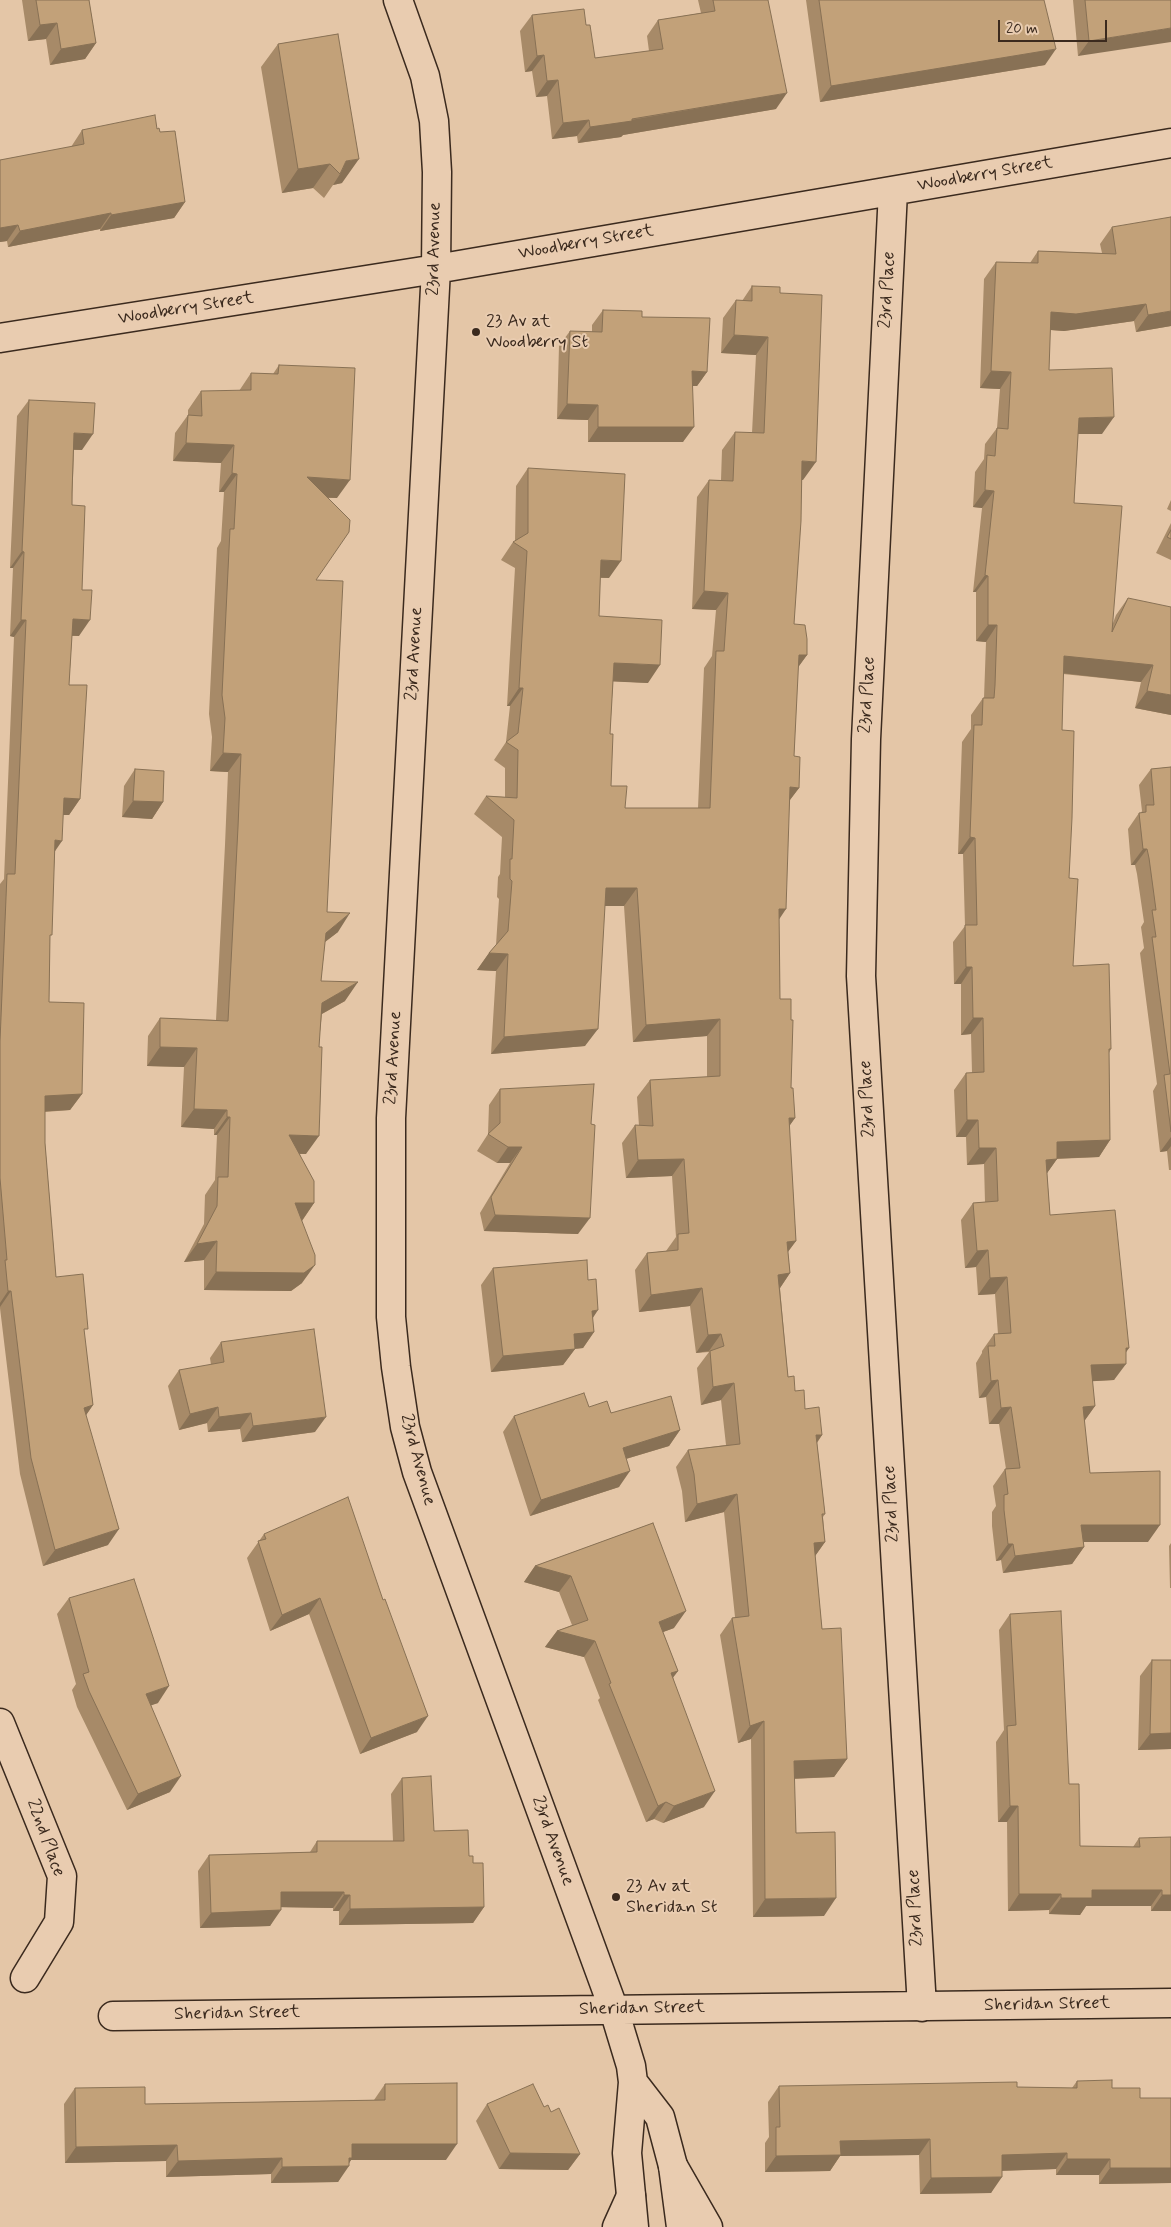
<!DOCTYPE html>
<style>
body{margin:0}
#map{position:relative;width:1171px;height:2227px;overflow:hidden;background:#e4c6a7;font-family:Mynerve,sans-serif}
canvas{display:block}
.scale{position:absolute;left:998px;top:20px;width:109px;height:22px;box-sizing:border-box;border:2px solid #3b2a1e;border-top:0;padding-left:6px;font-size:15px;line-height:18px;white-space:nowrap;color:#3b2a1e;-webkit-text-stroke:4px #e9ccb0;paint-order:stroke}
</style>
<div id="map">
<canvas width="1171" height="2227"></canvas>
<div class="scale">20 m</div>
</div>
<script>
const context = document.querySelector('canvas').getContext('2d');
context.lineJoin = 'round';
const poly = rows => new Path2D(rows.map(r => 'M' + r).join(''));
function trace(path, color, width, dash) { context.strokeStyle = color; context.lineWidth = width; context.lineCap = dash ? 'butt' : 'round'; context.setLineDash(dash || []); context.stroke(path); }
function fill(path, color) { context.fillStyle = color; context.fill(path, 'evenodd'); }
function label(font, color, halo, rows, align = 'center') {
  context.font = font + ' Mynerve,sans-serif'; context.lineWidth = 4; context.setLineDash([]); context.textBaseline = 'middle'; context.strokeStyle = halo; context.fillStyle = color; for (const [text, x, y, turn = 0] of rows) {
    context.save(); context.translate(x, y); context.rotate((+turn || 0) * Math.PI / 180); context.textAlign = isNaN(turn) ? turn : align; if (halo) context.strokeText(text, 0, 0); context.fillText(text, 0, 0); context.restore();
  }
}
const minor = poly([
 [398,0,425,76,434,121,437,172,436,269,391,1118,391,1317,396,1367,405,1427,417,1472,614,2010,631,2066,633,2082,627,2153,634,2227],
 [893,191,866,739,861,976,922,2007],
 [0,338,436,269,1171,143],
 [0,1723,62,1876,59,1922,25,1978],
 [113,2016,1171,2003],
 [633,2082,660,2117,673,2166,681,2227]
]);
const major = poly([
 [673,2166,708,2227],
 [617,2227,631,2196]
]);
trace(minor, '#3b2a1e', 31);
trace(major, '#3b2a1e', 31);
trace(minor, '#e9ccb0', 28);
trace(major, '#e9ccb0', 28);
fill(poly([
 [22,0,89,0,96,43,85,59,50,65,46,39,28,41],
 [698,0,768,0,776,109,623,135,621,137,578,143,577,136,552,139,547,96,536,97,532,71,525,72,520,31,532,15,586,25,595,58,649,51,647,36,658,20,701,13],
 [806,0,1044,0,1045,65,820,102],
 [1073,0,1171,0,1078,56],
 [338,34,342,183,333,185,324,198,313,188,282,193,261,67,278,44],
 [157,129,160,132,185,202,174,218,100,231,100,229,8,247,7,241,0,242,0,160,71,147,82,130],
 [1112,227,1171,326,1136,332,1134,321,1064,331,1050,330,1049,370,1102,434,1078,434,1074,503,1113,623,1116,615,1128,598,1171,715,1135,708,1141,682,1063,674,1062,730,1073,966,1111,1049,1109,1053,1110,1140,1099,1157,1057,1159,1047,1173,1050,1215,1126,1353,1114,1380,1092,1381,1095,1406,1084,1421,1090,1473,1148,1542,1084,1542,1084,1547,1072,1564,1003,1573,1001,1560,996,1561,992,1526,992,1512,996,1506,993,1486,1005,1469,1006,1469,999,1424,989,1424,986,1397,979,1398,976,1363,982,1353,982,1351,994,1334,998,1334,995,1294,978,1295,976,1267,965,1268,961,1220,973,1203,985,1202,984,1164,967,1165,966,1137,956,1137,954,1090,966,1073,972,1073,971,1034,961,1035,961,984,954,984,953,942,965,926,963,854,958,854,962,742,971,729,971,715,983,698,984,698,986,642,976,641,976,592,973,592,982,508,973,507,975,472,984,459,985,444,997,428,1000,389,980,388,984,279,996,262,1030,263,1038,251,1102,253,1100,244],
 [752,286,780,293,803,480,802,480,794,624,807,655,798,667,794,756,799,788,790,800,779,919,780,999,795,1118,789,1126,796,1241,788,1252,790,1273,780,1288,788,1377,805,1409,822,1435,817,1443,825,1514,823,1517,825,1542,815,1556,822,1629,847,1759,834,1777,794,1779,796,1833,824,1916,753,1917,751,1739,738,1743,720,1635,732,1618,735,1617,724,1512,685,1522,682,1491,676,1467,688,1450,726,1445,721,1400,701,1405,697,1368,709,1352,696,1353,690,1306,639,1312,635,1270,647,1253,666,1251,676,1237,672,1176,626,1178,622,1143,635,1125,639,1126,637,1097,650,1080,707,1077,707,1036,633,1042,624,906,605,906,585,1046,491,1054,496,971,477,970,489,953,496,945,499,899,497,897,498,877,500,874,502,837,474,814,486,796,505,797,505,768,494,760,506,742,510,706,507,706,515,568,501,560,513,542,515,541,516,486,528,468,609,578,600,578,599,616,648,683,613,681,610,734,611,786,625,808,698,808,704,668,712,656,716,610,692,609,697,497,709,480,721,480,722,450,735,432,752,433,756,355,721,353,723,318,736,300,742,301],
 [603,310,642,317,707,372,697,386,693,386,683,442,588,442,588,420,557,419,559,346,570,331,592,332,592,325],
 [279,365,337,498,327,498,316,580,327,912,338,932,325,942,321,981,345,1001,322,1014,306,1154,300,1154,314,1203,302,1221,302,1283,291,1291,204,1290,204,1260,184,1262,204,1224,205,1195,215,1180,217,1135,214,1135,214,1129,181,1127,184,1067,147,1066,148,1036,160,1018,216,1020,225,845,228,772,210,771,212,737,209,714,217,548,221,541,224,492,219,492,221,463,173,461,175,433,188,415,188,410,201,391,239,391,251,373,273,374],
 [29,400,82,450,74,450,72,505,79,636,72,636,69,685,80,799,69,815,63,815,55,851,50,938,49,1002,82,1094,70,1110,45,1112,45,1143,56,1277,84,1334,93,1405,86,1415,108,1545,43,1566,20,1474,0,1308,0,884,4,879,14,637,10,636,13,568,10,568,17,416],
 [1171,500,1171,511,1167,509],
 [1171,523,1171,560,1156,553],
 [1171,767,1171,1170,1169,1170,1167,1151,1160,1152,1153,1091,1157,1084,1140,953,1144,948,1141,927,1144,922,1137,874,1135,865,1131,865,1128,829,1139,813,1141,813,1142,811,1139,785,1151,769],
 [135,769,163,802,152,819,122,817,124,786],
 [500,1089,591,1124,578,1234,484,1231,480,1213,510,1163,497,1163,477,1151,488,1134,489,1105],
 [493,1268,588,1280,594,1332,583,1348,575,1349,563,1365,491,1372,481,1285],
 [221,1342,315,1432,242,1442,240,1429,208,1432,207,1423,179,1430,168,1386,179,1370,211,1365,210,1358],
 [589,1407,680,1430,669,1446,626,1459,619,1487,530,1516,503,1432,514,1416],
 [653,1523,674,1628,663,1632,678,1671,673,1677,704,1807,663,1823,654,1819,646,1822,598,1700,600,1698,584,1657,545,1647,557,1631,572,1625,559,1592,524,1582,535,1566],
 [264,1534,383,1600,417,1732,360,1754,309,1614,270,1631,247,1558],
 [1171,1543,1171,1588,1170,1588,1169,1546],
 [69,1598,158,1703,151,1705,170,1792,127,1810,77,1707,72,1690,76,1684,57,1614],
 [1010,1614,1069,1784,1080,1846,1133,1847,1139,1838,1171,1911,1151,1911,1151,1906,1086,1906,1080,1915,1049,1914,1049,1910,1008,1911,1007,1822,998,1822,996,1742,1004,1730,999,1630],
 [1152,1660,1171,1660,1171,1749,1138,1750,1140,1676],
 [402,1778,434,1831,469,1856,473,1863,484,1907,473,1923,339,1925,339,1911,333,1911,333,1908,281,1907,270,1926,200,1928,198,1871,209,1855,310,1852,317,1841,393,1841,391,1794],
 [1077,2081,1112,2088,1140,2098,1171,2098,1171,2183,1099,2184,1099,2175,1056,2175,1056,2169,1002,2171,991,2193,920,2194,919,2155,840,2156,830,2171,765,2172,765,2143,769,2137,768,2102,779,2086,1017,2087,1072,2088],
 [385,2084,446,2160,351,2160,338,2182,271,2183,271,2174,166,2177,166,2161,65,2163,64,2104,75,2088,145,2104,374,2100],
 [487,2104,544,2107,551,2112,580,2154,568,2170,499,2169,476,2121]
]), '#a78a68');
fill(poly([
 [57,23,46,39,28,41,40,25],
 [1171,28,1171,42,1078,56,1089,41],
 [96,43,85,59,50,65,61,49],
 [1056,49,1045,65,820,102,831,86],
 [544,55,532,71,525,72,537,56],
 [558,80,547,96,536,97,547,81],
 [787,93,776,109,623,135,621,137,578,143,590,127],
 [589,120,577,136,552,139,563,123],
 [359,159,342,183,333,185,340,174,346,161],
 [330,164,313,188,282,193,298,169],
 [185,202,174,218,100,231,111,215],
 [111,213,100,229,8,247,20,231],
 [18,225,7,241,0,242,0,228],
 [1146,304,1134,321,1064,331,1039,329,1051,312],
 [1171,311,1171,326,1136,332,1148,315],
 [734,335,768,337,756,355,721,353],
 [692,371,707,372,697,386,682,386],
 [991,371,1011,372,1000,389,980,388],
 [567,404,598,405,588,420,557,419],
 [1114,417,1102,434,1067,434,1079,418],
 [598,427,694,427,683,442,588,442],
 [74,433,93,434,82,450,63,449],
 [186,443,234,445,221,463,173,461],
 [802,461,816,462,803,480,790,479],
 [232,473,237,474,224,492,219,492],
 [307,477,350,480,337,498,294,496],
 [985,490,994,491,982,508,973,507],
 [22,551,24,552,13,568,10,568],
 [601,560,621,561,609,578,589,577],
 [985,575,988,576,976,592,973,592],
 [704,591,728,593,716,610,692,609],
 [73,619,90,620,79,636,62,635],
 [21,620,26,620,14,637,10,636],
 [988,625,997,625,986,642,976,641],
 [799,655,807,655,794,673],
 [1064,656,1153,665,1141,682,1052,672],
 [614,663,660,665,648,683,602,681],
 [519,688,523,688,510,706,507,706],
 [1147,691,1171,695,1171,715,1135,708],
 [223,753,241,754,228,772,210,771],
 [790,787,799,788,786,805],
 [64,798,80,799,69,815,52,815],
 [133,801,163,802,152,819,122,817],
 [970,837,975,838,963,854,958,854],
 [55,840,62,841,51,857],
 [1143,849,1147,849,1135,865,1131,865],
 [606,888,637,888,624,906,594,906],
 [779,909,786,909,774,927],
 [350,913,338,932,313,951,326,933],
 [489,953,508,954,496,971,477,970],
 [966,967,972,967,961,984,954,984],
 [358,982,345,1001,309,1021,322,1003],
 [973,1018,983,1018,971,1034,961,1035],
 [720,1019,707,1036,633,1042,646,1025],
 [598,1029,585,1046,491,1054,504,1037],
 [160,1047,197,1048,184,1067,147,1066],
 [82,1094,70,1110,34,1112,45,1096],
 [194,1109,227,1110,214,1129,181,1127],
 [227,1117,230,1117,217,1135,214,1135],
 [789,1118,795,1118,783,1135],
 [967,1120,978,1120,966,1137,956,1137],
 [289,1135,319,1136,306,1154,276,1153],
 [1171,1137,1171,1146,1167,1151,1160,1152],
 [1110,1140,1099,1157,1045,1159,1057,1142],
 [508,1147,522,1147,510,1163,497,1163],
 [979,1148,996,1148,984,1164,967,1165],
 [684,1159,672,1176,626,1178,638,1160],
 [1057,1159,1045,1176,1046,1160],
 [295,1203,314,1203,301,1222],
 [495,1215,590,1218,578,1234,484,1231],
 [217,1241,204,1260,184,1262,197,1244],
 [796,1241,783,1258,787,1242],
 [988,1250,976,1267,965,1268,977,1251],
 [315,1265,302,1283,291,1291,204,1290,216,1272],
 [790,1273,778,1291,778,1275],
 [1007,1277,995,1294,978,1295,990,1278],
 [702,1288,690,1306,639,1312,651,1295],
 [8,1291,11,1291,0,1307,0,1303],
 [598,1310,587,1327,592,1311],
 [594,1332,583,1348,562,1350,574,1334],
 [721,1334,709,1351,696,1353,708,1335],
 [1126,1348,1129,1348,1118,1364,1126,1364,1114,1380,1079,1382,1091,1365],
 [575,1349,563,1365,491,1372,503,1356],
 [998,1380,986,1397,979,1398,991,1381],
 [734,1383,721,1400,701,1405,713,1387],
 [93,1405,82,1421,84,1408],
 [1095,1406,1083,1423,1083,1407],
 [218,1407,207,1423,179,1430,190,1414],
 [1011,1407,999,1424,989,1424,1001,1408],
 [251,1413,240,1429,208,1432,219,1417],
 [326,1417,315,1432,242,1442,253,1426],
 [680,1430,669,1446,612,1463,623,1448],
 [816,1435,822,1435,810,1452],
 [630,1471,619,1487,530,1516,541,1500],
 [737,1494,724,1512,685,1522,697,1504],
 [1081,1525,1160,1525,1148,1542,1070,1542],
 [119,1529,108,1545,43,1566,55,1550],
 [825,1542,813,1559,814,1543],
 [1008,1544,1013,1544,1001,1560,996,1561],
 [1084,1547,1072,1564,1003,1573,1015,1556],
 [535,1566,571,1576,559,1592,524,1582],
 [320,1598,309,1614,270,1631,282,1615],
 [686,1611,674,1628,647,1638,659,1622],
 [557,1631,595,1641,584,1657,545,1647],
 [678,1671,666,1687,671,1673],
 [169,1686,158,1703,135,1711,146,1694],
 [428,1716,417,1732,360,1754,371,1738],
 [764,1721,751,1739,738,1743,750,1726],
 [1171,1733,1171,1749,1138,1750,1150,1734],
 [847,1759,834,1777,782,1779,794,1761],
 [181,1776,170,1792,127,1810,138,1794],
 [715,1791,704,1807,663,1823,674,1806],
 [666,1802,654,1819,646,1822,658,1806],
 [1010,1806,1018,1806,1007,1822,998,1822],
 [1092,1890,1162,1890,1151,1906,1086,1906,1080,1915,1049,1914,1061,1898],
 [281,1892,344,1892,333,1908,270,1907],
 [1019,1894,1061,1894,1049,1910,1008,1911],
 [344,1895,350,1895,339,1911,333,1911],
 [1162,1895,1171,1895,1171,1911,1151,1911],
 [836,1898,824,1916,753,1917,765,1899],
 [484,1907,473,1923,339,1925,350,1909],
 [281,1910,270,1926,200,1928,211,1913],
 [930,2139,919,2155,840,2156,830,2171,765,2172,776,2156,840,2141],
 [352,2144,457,2144,446,2160,351,2160,347,2166,349,2166,338,2182,271,2183,282,2167],
 [177,2145,166,2161,65,2163,76,2147],
 [510,2153,580,2154,568,2170,499,2169],
 [1067,2153,1056,2169,991,2171,1002,2155],
 [282,2158,271,2174,166,2177,178,2161],
 [1067,2159,1110,2159,1099,2175,1056,2175],
 [1110,2168,1171,2168,1171,2183,1099,2184],
 [1002,2177,991,2193,920,2194,931,2178]
]), '#887155');
const building = poly([
 [36,0,89,0,96,43,61,49,57,23,40,25,36,0],
 [713,0,768,0,787,93,632,119,632,121,590,127,589,120,563,123,558,80,547,81,544,55,537,56,532,15,584,9,586,25,590,25,595,58,663,49,658,20,715,11,713,0],
 [819,0,1044,0,1056,49,831,86,819,0],
 [1085,0,1171,0,1171,28,1089,41,1085,0],
 [338,34,359,159,346,161,340,174,330,164,298,169,278,44,338,34],
 [155,115,157,129,159,128,160,132,175,131,185,202,111,215,111,213,20,231,18,225,0,228,0,160,84,144,82,130,155,115],
 [1171,217,1171,311,1148,315,1146,304,1076,314,1051,312,1049,370,1112,368,1114,417,1079,418,1074,503,1122,506,1112,632,1128,598,1171,607,1171,695,1147,691,1153,665,1064,656,1062,730,1074,731,1072,818,1069,878,1078,879,1073,966,1109,964,1111,1049,1109,1049,1110,1140,1057,1142,1057,1159,1046,1160,1050,1215,1115,1210,1129,1348,1126,1348,1126,1364,1091,1365,1095,1406,1083,1407,1090,1473,1160,1471,1160,1525,1081,1525,1084,1547,1015,1556,1013,1544,1008,1544,1004,1510,1004,1495,1008,1494,1005,1469,1020,1468,1011,1407,1001,1408,998,1380,991,1381,988,1346,995,1346,994,1334,1011,1333,1007,1277,990,1278,988,1250,977,1251,973,1203,998,1201,996,1148,979,1148,978,1120,967,1120,966,1073,984,1072,983,1018,973,1018,972,967,966,967,965,925,977,925,975,838,970,837,974,725,982,725,983,698,994,698,995,685,997,625,988,625,988,576,985,575,994,491,985,490,987,455,995,456,997,428,1008,429,1011,372,991,371,996,262,1038,263,1038,251,1116,254,1112,227,1171,217],
 [752,286,780,287,780,293,822,295,816,462,802,461,801,521,794,624,805,625,807,639,807,655,799,655,794,756,800,757,799,788,790,787,786,909,779,909,780,999,791,999,791,1020,793,1020,791,1088,793,1088,795,1118,789,1118,796,1241,787,1242,790,1273,778,1275,788,1377,794,1376,795,1391,804,1390,805,1409,819,1407,822,1435,816,1435,825,1514,822,1514,825,1542,814,1543,822,1629,841,1628,847,1759,794,1761,796,1833,835,1832,836,1898,765,1899,764,1721,750,1726,732,1618,749,1616,737,1494,697,1504,694,1474,688,1450,740,1444,734,1383,713,1387,710,1351,724,1346,721,1334,708,1335,702,1288,651,1295,647,1253,678,1250,678,1234,689,1233,684,1159,638,1160,635,1125,653,1126,650,1080,720,1076,720,1019,646,1025,637,888,606,888,598,1029,504,1037,508,954,489,953,508,931,512,881,510,879,510,859,512,859,514,820,486,796,517,798,518,750,506,742,518,733,523,688,519,688,527,551,513,542,528,533,528,468,625,474,621,561,601,560,599,616,662,620,660,665,614,663,610,734,613,734,611,786,627,786,625,808,710,808,716,651,724,651,728,593,704,591,709,480,733,481,735,432,764,433,768,337,734,335,736,300,752,301,752,286],
 [603,310,642,311,642,317,710,318,707,372,692,371,694,427,598,427,598,405,567,404,570,331,602,332,603,310],
 [279,365,355,368,350,480,307,477,350,520,349,532,316,580,343,581,327,912,350,913,326,933,321,981,358,982,322,1003,319,1047,322,1047,319,1136,289,1135,314,1181,314,1203,295,1203,315,1255,315,1265,304,1273,216,1272,217,1241,197,1244,217,1206,218,1177,228,1177,230,1117,227,1117,227,1110,194,1109,197,1048,160,1047,160,1018,228,1021,238,827,241,754,223,753,225,718,222,695,230,529,234,529,237,474,232,473,234,445,186,443,188,415,202,416,201,391,251,390,251,373,278,374,279,365],
 [29,400,95,403,93,434,74,433,72,493,72,505,85,506,82,590,92,590,90,620,73,619,69,685,87,685,80,799,64,798,62,841,55,840,52,935,50,935,49,1002,84,1003,82,1094,45,1096,45,1143,56,1277,83,1274,88,1329,84,1329,93,1405,84,1408,119,1529,55,1550,31,1458,11,1291,8,1291,5,1260,7,1260,0,1178,0,1041,7,874,15,874,26,620,21,620,24,552,22,551,29,400],
 [1171,530,1171,539,1167,537,1171,530],
 [1171,767,1171,1132,1164,1075,1170,1074,1152,937,1156,937,1152,910,1156,910,1149,858,1147,849,1143,849,1139,813,1146,812,1146,805,1154,805,1151,769,1171,767],
 [135,769,164,771,163,802,133,801,135,769],
 [594,1084,591,1124,595,1125,590,1218,495,1215,491,1197,522,1147,508,1147,488,1134,500,1123,500,1089,594,1084],
 [587,1260,588,1280,596,1279,598,1310,592,1311,594,1332,574,1334,575,1349,503,1356,493,1268,587,1260],
 [314,1329,326,1417,253,1426,251,1413,219,1417,218,1407,190,1414,179,1370,224,1362,221,1342,314,1329],
 [584,1393,589,1407,607,1401,611,1413,671,1396,680,1430,623,1448,630,1471,541,1500,514,1416,584,1393],
 [348,1497,383,1600,385,1599,428,1716,371,1738,320,1598,282,1615,258,1541,266,1539,264,1534,348,1497],
 [653,1523,686,1611,659,1622,678,1671,671,1673,715,1791,674,1806,666,1802,658,1806,609,1684,611,1683,595,1641,557,1631,588,1620,571,1576,535,1566,653,1523],
 [134,1579,169,1686,146,1694,181,1776,138,1794,89,1691,83,1674,89,1672,69,1598,134,1579],
 [1061,1611,1069,1784,1079,1784,1080,1846,1140,1847,1139,1838,1171,1837,1171,1895,1162,1895,1162,1890,1092,1890,1092,1898,1061,1898,1061,1894,1019,1894,1018,1806,1010,1806,1007,1726,1016,1725,1010,1614,1061,1611],
 [1152,1660,1171,1660,1171,1733,1150,1734,1152,1660],
 [431,1776,434,1831,468,1830,469,1856,473,1856,473,1863,483,1863,484,1907,350,1909,350,1895,344,1895,344,1892,281,1892,281,1910,211,1913,209,1855,317,1852,317,1841,404,1841,402,1778,431,1776],
 [1112,2080,1112,2088,1140,2088,1140,2098,1171,2098,1171,2168,1110,2168,1110,2159,1067,2159,1067,2153,1002,2155,1002,2177,931,2178,930,2139,840,2141,841,2155,776,2156,776,2127,780,2127,779,2086,1017,2082,1017,2087,1077,2088,1077,2081,1112,2080],
 [457,2083,457,2144,352,2144,352,2158,349,2158,349,2166,282,2167,282,2158,178,2161,177,2145,76,2147,75,2088,145,2087,145,2104,385,2100,385,2084,457,2083],
 [533,2084,544,2107,548,2105,551,2112,559,2108,580,2154,510,2153,487,2104,533,2084]
]);
fill(building, '#c2a179');
trace(building, '#887155', 1);
for (const [x, y, r, color] of [
 [476,332,5,"#3b2a1e"],
 [616,1897,5,"#3b2a1e"]
]) { const dot = new Path2D(); dot.arc(x, y, r, 0, 2 * Math.PI); context.fillStyle = color; context.fill(dot); trace(dot, '#e9ccb0', 2); }
label('18px', '#3b2a1e', '#e9ccb0', [
 ["Woodberry Street",985,175,-10],
 ["Woodberry Street",586,243,-10],
 ["23rd Avenue",435,249,-89],
 ["23rd Place",888,290,-87],
 ["Woodberry Street",186,309,-9],
 ["23rd Avenue",415,654,-87],
 ["23rd Place",868,695,-87],
 ["23rd Avenue",394,1058,-87],
 ["23rd Place",868,1099,-93],
 ["23rd Avenue",417,1460,75],
 ["23rd Place",892,1504,-93],
 ["22nd Place",45,1838,70],
 ["23rd Avenue",552,1841,70],
 ["23rd Place",916,1908,-93],
 ["Sheridan Street",1047,2005,-1],
 ["Sheridan Street",642,2009,-1],
 ["Sheridan Street",237,2014,-1]
]);
label('18px', '#3b2a1e', '#e9ccb0', [
 ["23 Av at",486,322],
 ["Woodberry St",486,343],
 ["23 Av at",626,1887],
 ["Sheridan St",626,1908]
], 'left');
</script>
